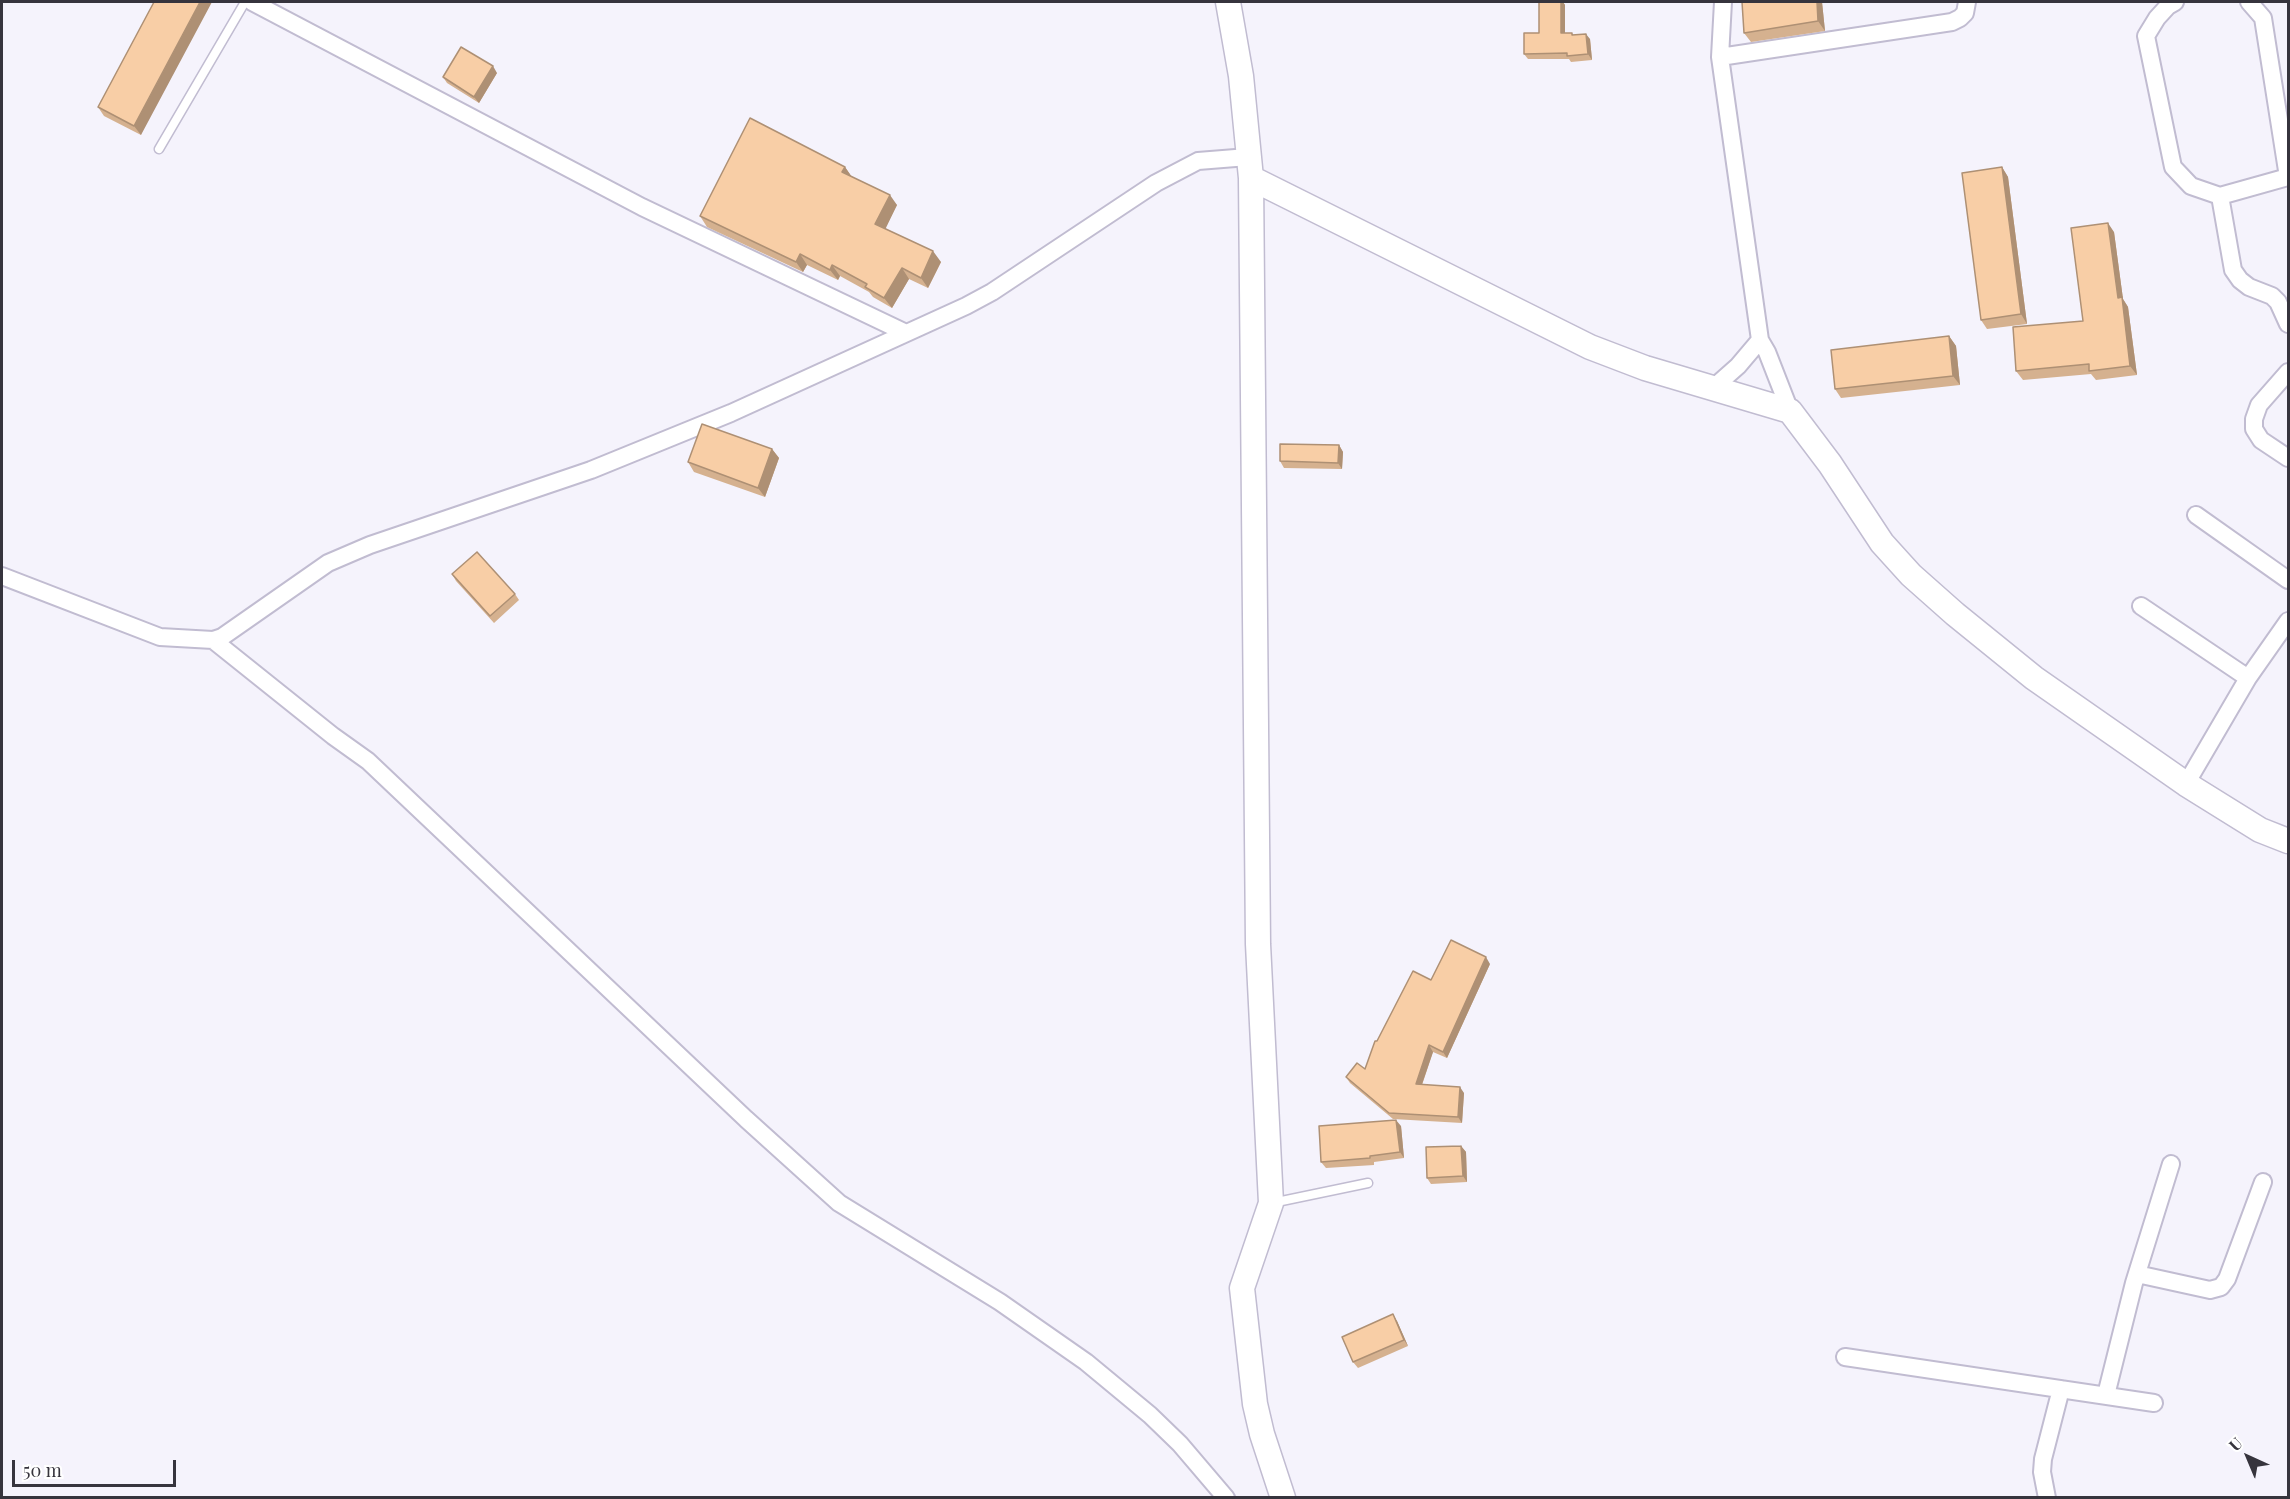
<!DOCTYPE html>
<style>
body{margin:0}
#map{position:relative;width:2290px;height:1499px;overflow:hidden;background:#f5f3fc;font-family:"Playfair Display",serif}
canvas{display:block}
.frame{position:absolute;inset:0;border:3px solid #36343d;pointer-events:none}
.north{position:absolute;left:2218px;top:1427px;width:60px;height:60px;-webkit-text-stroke:4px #fff;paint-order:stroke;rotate:316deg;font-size:16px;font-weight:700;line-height:24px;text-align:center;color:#36343d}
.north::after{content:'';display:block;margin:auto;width:21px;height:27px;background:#36343d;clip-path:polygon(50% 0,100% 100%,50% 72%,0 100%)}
.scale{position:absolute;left:12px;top:1460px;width:164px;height:27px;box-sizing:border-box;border:3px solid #36343d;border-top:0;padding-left:8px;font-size:18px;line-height:21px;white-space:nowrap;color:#36343d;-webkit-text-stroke:4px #fff;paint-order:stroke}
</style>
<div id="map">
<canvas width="2290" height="1499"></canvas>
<div class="frame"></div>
<div class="north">U</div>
<div class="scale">50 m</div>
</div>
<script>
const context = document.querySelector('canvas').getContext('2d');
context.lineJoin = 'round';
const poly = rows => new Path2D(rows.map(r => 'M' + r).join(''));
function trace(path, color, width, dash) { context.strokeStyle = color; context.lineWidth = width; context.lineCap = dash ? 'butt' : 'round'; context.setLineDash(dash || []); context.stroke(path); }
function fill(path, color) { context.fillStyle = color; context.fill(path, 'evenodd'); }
const lane = poly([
 [159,149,245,2],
 [1272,1203,1368,1183]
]);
const street = poly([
 [252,2,642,207,906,333],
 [1723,2,1720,57,1760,340,1767,352,1790,411],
 [2175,2,2168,6,2157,18,2146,36,2173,167,2191,186,2220,196,2288,177],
 [2249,2,2263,18,2288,177],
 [1720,57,1952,22,1960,18,1965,13,1967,2],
 [2220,196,2233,270,2240,280,2249,287,2272,296,2278,302,2288,324],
 [2288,372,2259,405,2254,419,2254,429,2261,440,2288,458],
 [1712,389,1738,366,1760,340],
 [2196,515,2288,580],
 [2,576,160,637,213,640,222,637,328,563,370,545,591,470,731,413,966,306,992,292,1156,183,1198,161,1248,157],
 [2141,606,2248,678],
 [213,640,333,736,368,761,746,1119,839,1203,1000,1302,1086,1362,1150,1415,1180,1444,1226,1498],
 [2186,784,2248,678,2288,621],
 [2137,1274,2210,1290,2221,1287,2227,1279,2263,1182],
 [1845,1357,2154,1403],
 [2106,1395,2134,1283,2171,1164],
 [2047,1498,2042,1472,2043,1459,2061,1389]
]);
const secondary = poly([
 [1228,2,1241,76,1251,178,1258,944,1271,1203,1242,1288,1255,1404,1262,1434,1283,1498],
 [1251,178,1590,347,1645,368,1790,411,1830,464,1882,543,1911,575,1955,614,2034,678,2186,784,2260,830,2288,841]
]);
trace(lane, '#c1bcd1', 11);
trace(street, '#c1bcd1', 20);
trace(secondary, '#c1bcd1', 27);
trace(lane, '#fff', 8);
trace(street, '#fff', 16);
trace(secondary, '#fff', 24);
fill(poly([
 [154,2,141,135,104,116,98,107],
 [1539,2,1563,2,1565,5,1565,33,1590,39,1592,60,1571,62,1569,59,1528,59,1524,54,1539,33],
 [1742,2,1822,2,1825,31,1751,42,1744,33],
 [497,73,479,103,447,83,443,77],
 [845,167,851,176,897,205,885,228,941,262,928,288,909,279,892,308,873,297,869,292,840,276,838,280,807,265,803,272,707,227,700,216],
 [2002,167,2008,177,2027,324,1987,329,1981,320],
 [2114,232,2123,299,2128,307,2137,375,2096,380,2091,374,2023,380,2016,371,2083,321],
 [1949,336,1956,346,1960,385,1841,398,1835,389],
 [1339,445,1343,452,1342,469,1284,468,1280,461],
 [772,449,779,458,765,497,694,472,688,462],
 [452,574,515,594,519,600,494,623,456,581],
 [1490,964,1447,1058,1433,1052,1422,1085,1464,1093,1462,1123,1393,1119,1350,1083,1346,1077,1365,1069,1377,1041],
 [1401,1126,1404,1158,1374,1162,1374,1165,1326,1168,1321,1162],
 [1461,1146,1466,1152,1467,1182,1431,1184,1427,1178],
 [1397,1321,1408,1346,1358,1368,1353,1362]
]), '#d5b18f');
fill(poly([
 [200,2,212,2,141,135,134,126],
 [1561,2,1563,2,1565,5,1565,39,1561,33],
 [1817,2,1822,2,1825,31,1818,21],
 [1586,34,1590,39,1592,60,1588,54],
 [493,66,497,73,479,103,474,97],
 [845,167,852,177,842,172],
 [2002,167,2008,177,2027,324,2021,314],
 [890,195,897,205,883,234,875,224],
 [2108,223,2114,232,2123,299,2128,307,2137,375,2130,366,2118,298],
 [933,251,941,262,928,288,921,278],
 [800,254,807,265,803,272,796,262],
 [832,265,840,276,838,280,830,270],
 [902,268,909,279,892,308,884,298],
 [1949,336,1956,346,1960,385,1953,376],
 [1339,445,1343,452,1342,469,1338,463],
 [772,449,779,458,765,497,758,488],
 [1486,957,1490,964,1447,1058,1443,1052],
 [1429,1045,1433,1052,1420,1090,1416,1084],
 [1460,1087,1464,1093,1462,1123,1458,1117],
 [1396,1120,1401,1126,1404,1158,1400,1152],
 [1461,1146,1466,1152,1467,1182,1463,1176],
 [1393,1314,1397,1321,1408,1346,1404,1340]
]), '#ae9074');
const building = poly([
 [154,2,200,2,134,126,98,107,154,2],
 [1539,2,1561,2,1561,33,1572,33,1572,35,1586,34,1588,54,1567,56,1567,53,1524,54,1524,33,1539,33,1539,2],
 [1742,2,1817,2,1818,21,1744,33,1742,2],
 [461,47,493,66,474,97,443,77,461,47],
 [750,118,845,167,842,172,890,195,875,224,933,251,921,278,902,268,884,298,865,287,867,284,832,265,830,270,800,254,796,262,700,216,750,118],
 [2002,167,2021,314,1981,320,1962,173,2002,167],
 [2108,223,2118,298,2122,297,2130,366,2089,371,2089,364,2016,371,2013,327,2083,321,2071,228,2108,223],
 [1949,336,1953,376,1835,389,1831,350,1949,336],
 [702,424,772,449,758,488,688,462,702,424],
 [1280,444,1339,445,1338,463,1280,461,1280,444],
 [477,552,515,594,490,616,452,574,477,552],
 [1451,940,1486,957,1443,1052,1429,1045,1416,1084,1460,1087,1458,1117,1389,1113,1346,1077,1357,1063,1365,1069,1375,1041,1377,1041,1413,971,1431,980,1451,940],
 [1396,1120,1400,1152,1370,1156,1370,1158,1321,1162,1319,1126,1396,1120],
 [1461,1146,1463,1176,1427,1178,1426,1147,1461,1146],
 [1393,1314,1404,1340,1353,1362,1342,1337,1393,1314]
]);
fill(building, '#f8cea6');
trace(building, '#ae9074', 1.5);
</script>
